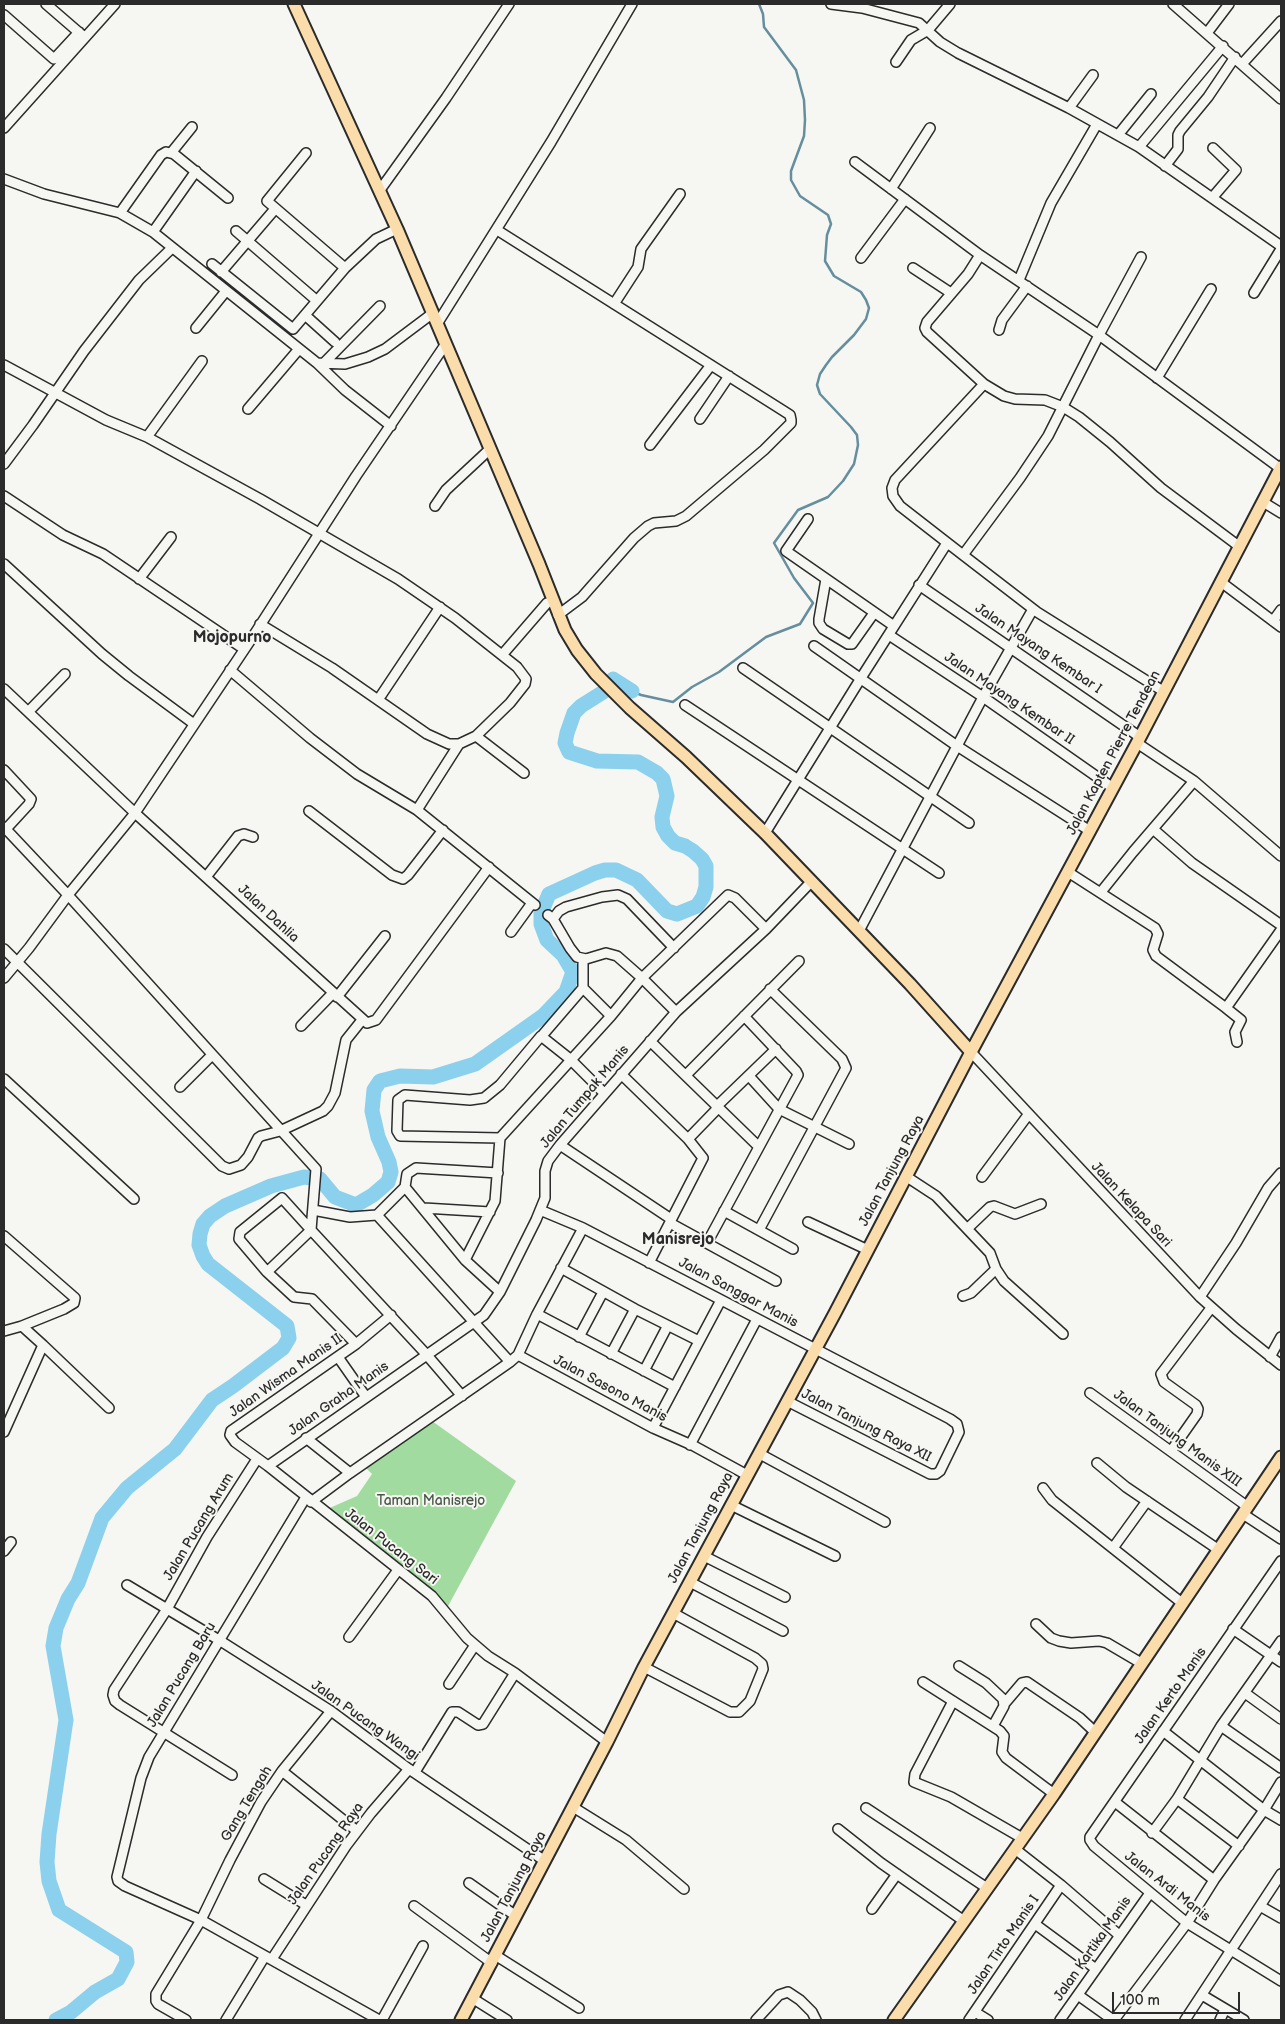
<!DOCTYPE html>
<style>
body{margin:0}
#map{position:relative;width:1285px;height:2024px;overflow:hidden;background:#f6f6f2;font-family:"Balsamiq Sans",sans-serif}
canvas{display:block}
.frame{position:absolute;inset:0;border:5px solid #2b2b2b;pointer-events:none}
.scale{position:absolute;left:1112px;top:1992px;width:128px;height:22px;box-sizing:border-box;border:2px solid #2b2b2b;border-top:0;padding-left:6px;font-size:15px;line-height:18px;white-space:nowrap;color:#2b2b2b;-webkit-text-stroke:4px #f6f6f2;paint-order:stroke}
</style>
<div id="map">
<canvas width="1285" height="2024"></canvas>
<div class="frame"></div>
<div class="scale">100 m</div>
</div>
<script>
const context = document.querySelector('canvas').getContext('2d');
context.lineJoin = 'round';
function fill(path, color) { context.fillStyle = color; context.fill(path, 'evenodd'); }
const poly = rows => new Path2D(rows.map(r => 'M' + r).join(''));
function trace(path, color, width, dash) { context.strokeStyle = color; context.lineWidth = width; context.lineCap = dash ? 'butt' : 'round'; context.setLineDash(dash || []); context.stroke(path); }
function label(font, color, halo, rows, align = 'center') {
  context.font = font + ' "Balsamiq Sans",sans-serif'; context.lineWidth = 4; context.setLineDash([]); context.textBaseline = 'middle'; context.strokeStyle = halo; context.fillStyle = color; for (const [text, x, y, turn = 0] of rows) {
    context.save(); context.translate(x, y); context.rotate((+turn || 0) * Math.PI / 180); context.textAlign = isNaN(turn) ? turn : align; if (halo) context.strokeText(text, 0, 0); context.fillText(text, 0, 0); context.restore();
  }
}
fill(poly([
 [432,1421,516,1481,447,1608,325,1510,357,1496,372,1474,364,1466]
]), '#a2db9f');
trace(poly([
 [632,691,641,695,673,702,692,687,719,672,766,637,800,624,813,603,794,578,774,543,798,510,828,497,843,481,854,464,858,445,857,435,851,427,820,394,817,385,820,374,826,365,832,357,854,335,866,319,869,308,866,300,861,292,834,276,825,261,827,235,831,224,828,215,800,196,791,180,791,171,804,136,805,120,804,100,796,70,764,27,763,14,759,4]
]), '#658e9f', 2.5);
trace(poly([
 [56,2020,71,2012,95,1992,118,1979,127,1962,126,1952,59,1910,49,1881,47,1862,49,1834,66,1720,53,1646,56,1628,68,1599,78,1583,102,1518,127,1488,175,1449,212,1400,233,1386,283,1348,289,1338,287,1326,208,1264,203,1256,199,1245,200,1234,203,1224,210,1216,225,1206,271,1186,304,1177,320,1179,335,1197,356,1205,373,1195,388,1182,391,1172,389,1162,378,1137,372,1111,374,1090,380,1081,400,1076,433,1077,475,1064,543,1016,566,992,573,972,563,955,547,940,541,924,541,913,549,894,595,873,605,870,616,870,637,880,667,911,677,914,697,906,703,897,706,887,706,866,702,859,693,851,685,846,675,843,668,836,663,827,662,817,667,796,663,779,657,773,638,762,597,761,569,752,565,743,567,733,574,713,581,706,608,689,613,679,632,691]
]), '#8bd0ec', 15);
const minor = poly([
 [46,4,83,36],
 [831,4,862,8,919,23,940,42,958,53,1069,108,1139,147,1281,246],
 [1173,4,1281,99],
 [4,15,54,59,79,32],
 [1207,33,1229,4],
 [896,62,911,40,928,30,950,4],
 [1242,64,1281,21],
 [1069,108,1093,75],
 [4,128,115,4],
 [1118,135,1151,94],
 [1139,147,1223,46],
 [171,153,192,127],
 [306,153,267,201,345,268],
 [855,162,980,255,1099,335,1281,469],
 [1165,166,1178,149,1178,135,1180,131,1208,97,1235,57],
 [4,179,44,194,120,213,153,232,317,363,345,390,391,426],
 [891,189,930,128],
 [380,190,446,98,509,4],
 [1212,198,1236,170,1213,148],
 [120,213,161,155,166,152,174,154,228,198],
 [497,230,779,408,790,415,791,420,791,423,764,450,686,516,676,521,654,523,648,526,634,538,582,597,558,615],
 [236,231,316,300],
 [153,232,196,171],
 [980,255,968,274,927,322,925,328,927,332,984,384,1004,396,1015,399,1045,400,1063,407,1079,417,1110,442,1161,488,1240,547],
 [861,258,905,199],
 [212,264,293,329,345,268,376,239,397,229],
 [913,268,951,293],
 [221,272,275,209],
 [1019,280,1051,203,1097,124],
 [1254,293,1281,249],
 [614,304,638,267,641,249,680,194],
 [305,315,335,342],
 [437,324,551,142,632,4],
 [196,328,226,291],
 [999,330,1002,320,1027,286],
 [317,363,345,364,368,357,385,349,433,313],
 [324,363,380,306],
 [4,365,106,420,147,437,260,499,398,579,455,618,517,667,526,679,525,684,510,703,476,736,459,744,449,744,427,734,332,668,260,624],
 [1157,378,1211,289],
 [984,384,895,480,892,488,893,496,900,506,963,555,1020,478,1048,436,1099,335,1141,257],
 [248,409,299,349],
 [700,419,729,376],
 [147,437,202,361],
 [650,445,711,365],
 [4,464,33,425,84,351,139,280,172,248],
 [4,496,63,535,103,554,244,649],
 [1263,502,1281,513],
 [435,506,446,490,490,449],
 [808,519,786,551,894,626],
 [963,555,1037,612,1163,691],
 [4,564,102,654,129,676,194,724],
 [139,579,171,537],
 [826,579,819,619,819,623,823,629,848,644,852,644,874,613],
 [1221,582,1281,627],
 [919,585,1140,737],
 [1273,621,1281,610],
 [889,635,983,697,1113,788],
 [814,646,957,746,1090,831],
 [502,655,547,603],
 [743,668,969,823],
 [230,670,310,738,357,774,417,810,535,905],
 [4,689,135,813,367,1023,376,1020,489,867],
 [378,700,440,607],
 [685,705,939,873],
 [29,711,65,674],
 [476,736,524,773],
 [1137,743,1194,781,1281,856],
 [4,770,31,799,29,804,6,829],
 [417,810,459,744],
 [309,811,392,875,403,879,408,875,443,830],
 [4,827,68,895,316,1169,311,1230,426,1354,462,1396],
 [1153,829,1192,863,1281,925],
 [765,833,861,678,947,543],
 [1068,872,1155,928,1158,934,1153,950,1156,956,1226,1008,1281,930],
 [206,877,238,836,244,834,253,837],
 [1101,892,1133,852,1194,781],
 [548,915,553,919,570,948,577,957,586,959,606,953,617,956,642,978,676,1012],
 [553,919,559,911,566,907,602,897,618,895,627,899,674,948],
 [859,931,983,697,1033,609],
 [511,932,532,903],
 [4,949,222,1166,229,1169,241,1165,248,1157,258,1138,261,1136,280,1131,323,1111,328,1106,335,1093,346,1040,362,1020],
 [4,978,29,948,68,895,135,813,250,641,356,476,445,345],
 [583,988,611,1016],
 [337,997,385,936],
 [1226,1008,1241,1020,1235,1032,1237,1042],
 [301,1026,333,993],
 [540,1038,583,988,583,959],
 [650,1041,758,1146],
 [971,1052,1200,1297,1236,1329,1281,1365],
 [621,1074,688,1139,703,1158,649,1263],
 [686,1075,799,961],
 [749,1076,779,1109,849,1144],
 [4,1079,134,1199],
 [180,1087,212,1055],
 [716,1107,776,1049],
 [500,1138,400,1136,397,1131,398,1100,405,1095,470,1100,484,1098,500,1085,541,1036,570,1059,604,1093],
 [688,1139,718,1108],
 [560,1145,671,1219],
 [907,1177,936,1196,990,1253,996,1269,1004,1281,1063,1334],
 [982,1177,1028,1115],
 [405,1187,465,1260,500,1292],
 [424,1208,490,1212],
 [313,1210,350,1217,377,1215,405,1187,407,1174,416,1168,498,1173],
 [540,1210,583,1228,950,1419,957,1424,959,1432,940,1471,936,1474,930,1474,787,1401],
 [724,1211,793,1249],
 [377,1215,510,1362],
 [808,1222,868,1250],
 [670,1223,776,1281],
 [968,1228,990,1207,994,1206,1015,1214,1041,1204],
 [759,1230,846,1068,842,1059,770,989],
 [4,1236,75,1298,74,1303,64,1309,22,1326],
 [707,1243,798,1075,796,1071,744,1016],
 [465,1260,495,1201,500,1138,611,1016,642,978,728,895,735,898,766,929],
 [561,1268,635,1309,699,1341],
 [267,1272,311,1230,282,1198,240,1232,239,1239,267,1272,294,1297,312,1299,356,1344],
 [963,1296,971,1293,996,1269],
 [1200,1297,1236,1243,1268,1188,1281,1173],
 [537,1314,675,1387],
 [391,1315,356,1344,231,1431,230,1435,235,1442,268,1466,432,1596,467,1638,488,1656,515,1673,607,1742],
 [4,1331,22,1326,43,1345,4,1432],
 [579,1337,603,1292],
 [43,1345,109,1408],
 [611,1354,635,1309],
 [518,1355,653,1428,694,1446,747,1475],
 [338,1357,366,1397],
 [1270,1357,1281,1337],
 [644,1371,667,1327],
 [1090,1393,1248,1507],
 [653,1428,721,1300],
 [306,1438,350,1473,510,1362,518,1355,537,1314,583,1228],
 [690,1445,757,1319],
 [1171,1451,1197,1414,1198,1409,1196,1405,1164,1382,1161,1374,1211,1308],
 [760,1454,885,1522],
 [1097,1463,1126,1487,1219,1550],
 [268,1466,484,1315,500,1292,536,1220,545,1198,545,1171,548,1161,560,1145,676,1012,766,929,812,881],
 [1043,1488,1052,1500,1182,1603],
 [306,1497,149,1757,141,1778,117,1877,118,1881,125,1886,201,1920,379,2020],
 [311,1502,350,1473],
 [731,1505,835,1556],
 [1243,1514,1281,1539],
 [1113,1548,1147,1501],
 [4,1551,11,1542],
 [704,1556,785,1597],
 [1281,1561,1090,1837,1090,1840,1094,1846,1187,1923,1281,1981],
 [690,1582,783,1631],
 [127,1585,219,1640,331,1711,409,1769,545,1861],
 [1036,1624,1051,1638,1059,1641,1071,1643,1099,1641,1107,1643,1141,1663],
 [1233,1629,1281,1662],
 [349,1637,398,1570],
 [959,1666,986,1683,1003,1699,1004,1706,993,1726],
 [644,1667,730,1712,739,1712,750,1701,763,1669,762,1664,755,1658,673,1613],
 [923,1682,1000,1731,1004,1736,1002,1752,1006,1758,1054,1794],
 [449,1684,475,1645],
 [1245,1693,1281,1719],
 [953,1701,915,1774,914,1782,951,1797,1022,1838],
 [1005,1703,1022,1683,1027,1682,1080,1718,1095,1732],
 [1221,1726,1281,1768],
 [1163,1731,1264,1810,1281,1820],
 [282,1771,357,1831],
 [415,1772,452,1712,458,1712,478,1725,483,1724,515,1673],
 [232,1775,120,1705,115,1701,113,1695,114,1690,167,1609,207,1537,257,1459],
 [1177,1799,1239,1846],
 [1115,1802,1214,1880],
 [573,1807,626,1840,684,1889],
 [866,1808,987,1888],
 [838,1829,881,1863,964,1921],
 [1152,1833,1177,1799,1221,1726,1281,1641],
 [1015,1849,1061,1885,1119,1935],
 [264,1879,306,1905],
 [469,1883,516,1916],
 [414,1906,492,1963],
 [1260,1906,1281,1918],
 [872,1909,897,1874],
 [1035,1924,1096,1969],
 [495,1955,579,2008],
 [272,1959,346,1846,371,1813,409,1769],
 [1078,1995,1113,2020],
 [1202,1995,1244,2020],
 [472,1998,507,2020],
 [975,2012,988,2020],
 [186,2020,158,2004,156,2001,156,1994,201,1920,230,1860,261,1802,282,1771,331,1711],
 [226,2020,265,1956],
 [382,2020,423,1946],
 [756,2020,779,1995,788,1992,800,2000,812,2012,816,2020],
 [969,2020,1061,1885],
 [1060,2020,1150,1893],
 [1114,2020,1187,1923,1214,1880,1264,1810,1281,1782],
 [1185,2020,1281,1874],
 [1220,2020,1225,2009]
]);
const major = poly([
 [294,4,397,229,539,564,565,630,577,650,596,674,630,708,686,757,765,833,910,984,971,1052],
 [461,2020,607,1742,644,1667,835,1313,971,1052,1137,743,1281,467],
 [894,2020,1054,1794,1281,1457]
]);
trace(minor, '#2b2b2b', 12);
trace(major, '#2b2b2b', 15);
trace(minor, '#f6f6f2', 9);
trace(major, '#fbddab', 11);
label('14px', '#2b2b2b', '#f6f6f2', [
 ["Jalan Mayang Kembar I",1038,649,34],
 ["Jalan Mayang Kembar II",1009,699,34],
 ["Jalan Kapten Pierre Tendean",1114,753,-62],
 ["Jalan Dahlia",268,914,43],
 ["Jalan Tumpak Manis",585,1097,-50],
 ["Jalan Tanjung Raya",892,1171,-62],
 ["Jalan Kelapa Sari",1131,1205,47],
 ["Jalan Sanggar Manis",738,1293,28],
 ["Jalan Wisma Manis II",286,1376,-35],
 ["Jalan Sasono Manis",610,1389,28],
 ["Jalan Graha Manis",339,1399,-35],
 ["Jalan Tanjung Raya XII",866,1426,27],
 ["Jalan Tanjung Manis XIII",1177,1439,36],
 ["Jalan Pucang Arum",199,1527,-59],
 ["Jalan Tanjung Raya",701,1528,-62],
 ["Jalan Pucang Sari",391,1547,38],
 ["Jalan Pucang Baru",182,1675,-59],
 ["Jalan Kerto Manis",1171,1696,-55],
 ["Jalan Pucang Wangi",365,1721,35],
 ["Gang Tengah",247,1804,-59],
 ["Jalan Pucang Raya",326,1854,-55],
 ["Jalan Tanjung Raya",514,1887,-62],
 ["Jalan Ardi Manis",1167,1887,38],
 ["Jalan Tirto Manis I",1004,1945,-56],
 ["Jalan Kartika Manis",1093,1949,-55]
]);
label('14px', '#495748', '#f6f6f2', [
 ["Taman Manisrejo",431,1501]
]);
label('bold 16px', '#2b2b2b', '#f6f6f2', [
 ["Mojopurno",232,638],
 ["Manisrejo",678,1240]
]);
</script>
